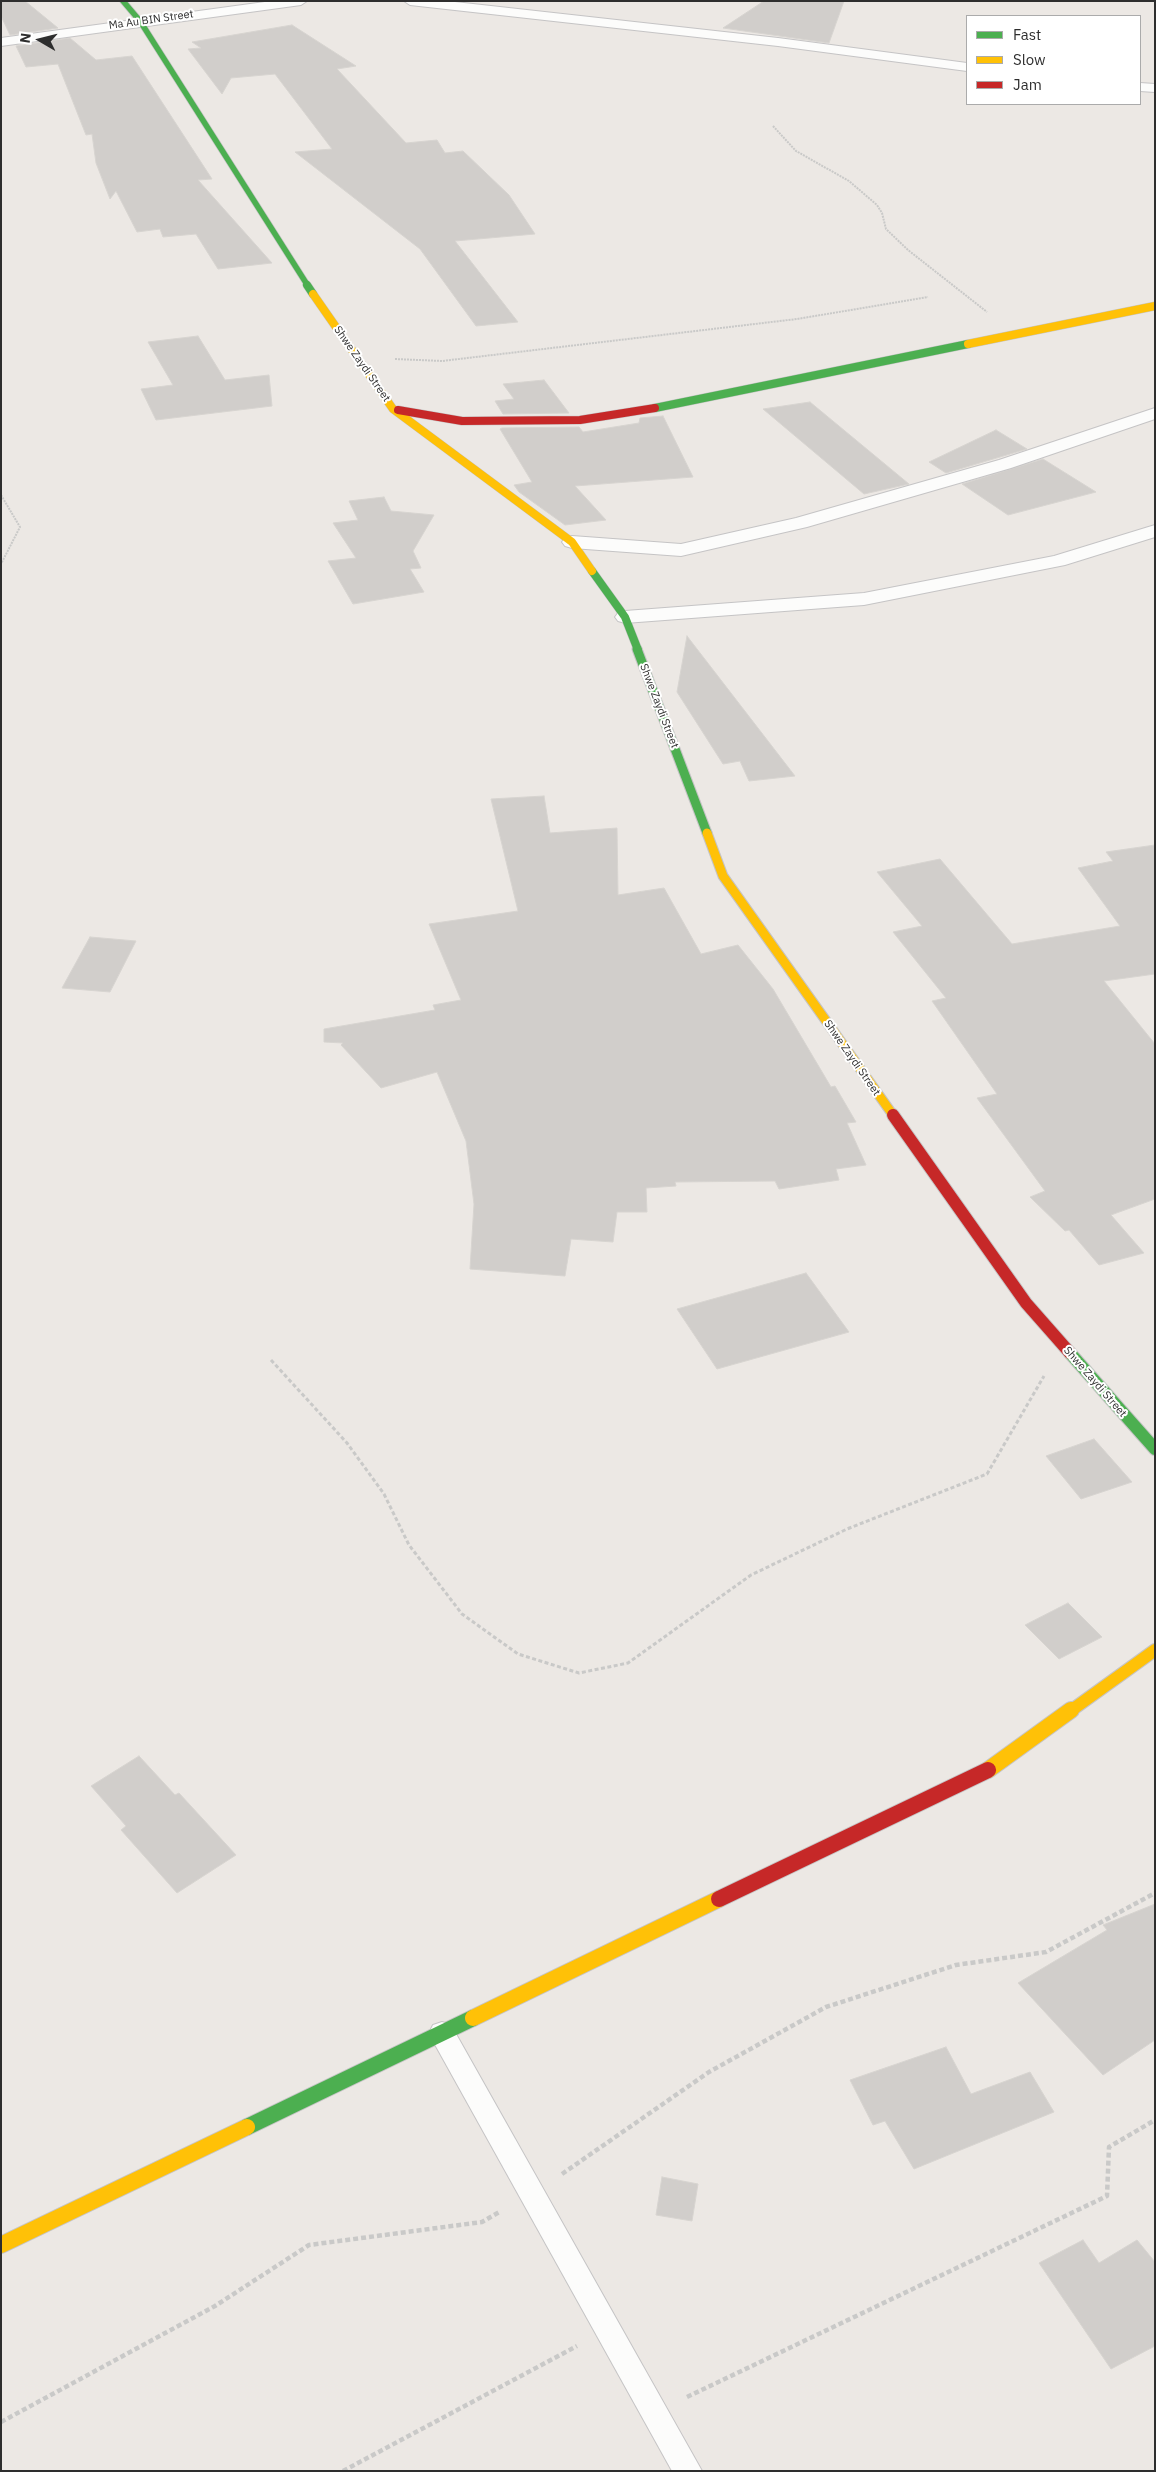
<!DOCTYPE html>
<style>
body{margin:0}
#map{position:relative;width:1156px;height:2472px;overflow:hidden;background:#ece8e4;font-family:"IBM Plex Sans",sans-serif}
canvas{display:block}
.frame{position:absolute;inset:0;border:2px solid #2e2e2e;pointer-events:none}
.legend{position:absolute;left:966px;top:15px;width:175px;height:90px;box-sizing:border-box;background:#fff;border:1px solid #ababab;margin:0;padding:6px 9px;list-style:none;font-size:15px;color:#2e2e2e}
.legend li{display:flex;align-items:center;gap:10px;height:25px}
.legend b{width:25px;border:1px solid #ababab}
.north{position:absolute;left:15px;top:15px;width:50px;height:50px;-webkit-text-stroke:4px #fff;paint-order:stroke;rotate:278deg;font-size:14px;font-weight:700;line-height:20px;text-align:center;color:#2e2e2e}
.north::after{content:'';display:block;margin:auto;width:18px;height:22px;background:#2e2e2e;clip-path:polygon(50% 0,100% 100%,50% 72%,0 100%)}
</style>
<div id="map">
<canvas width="1156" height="2472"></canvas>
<div class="frame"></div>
<ul class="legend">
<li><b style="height:6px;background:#4caf50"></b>Fast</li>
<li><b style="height:6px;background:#ffc107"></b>Slow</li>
<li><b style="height:6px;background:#c62828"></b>Jam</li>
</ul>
<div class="north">N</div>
</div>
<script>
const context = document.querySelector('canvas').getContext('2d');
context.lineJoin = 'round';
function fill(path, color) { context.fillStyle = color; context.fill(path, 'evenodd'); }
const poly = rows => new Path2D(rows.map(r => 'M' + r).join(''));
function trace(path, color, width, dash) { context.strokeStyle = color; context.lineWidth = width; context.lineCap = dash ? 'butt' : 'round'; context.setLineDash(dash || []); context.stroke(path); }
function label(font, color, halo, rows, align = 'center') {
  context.font = font + ' "IBM Plex Sans",sans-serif'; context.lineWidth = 4; context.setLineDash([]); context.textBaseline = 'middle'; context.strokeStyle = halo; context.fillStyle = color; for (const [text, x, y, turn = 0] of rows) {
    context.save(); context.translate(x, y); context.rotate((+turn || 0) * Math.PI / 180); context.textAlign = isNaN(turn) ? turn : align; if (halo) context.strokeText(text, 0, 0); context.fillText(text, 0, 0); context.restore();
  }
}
const building = poly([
 [1,1,25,1,58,28,10,35,1,16,1,1],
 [764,1,844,1,829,43,723,28,764,1],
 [292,25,356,66,337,69,406,143,437,140,445,153,463,151,509,195,535,234,455,241,518,322,476,326,420,249,295,152,332,149,275,74,231,78,222,94,188,49,201,48,192,42,292,25],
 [70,38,96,60,132,56,212,179,198,180,272,263,218,269,196,234,163,237,160,229,137,232,116,191,110,199,96,163,92,134,86,135,58,64,26,67,16,46,70,38],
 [198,336,225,380,269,375,272,406,156,420,141,389,173,385,148,342,198,336],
 [544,380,569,413,503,414,495,401,514,399,503,384,544,380],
 [810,402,909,484,864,494,763,409,810,402],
 [663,416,693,477,575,486,606,520,565,525,519,492,514,485,532,482,500,429,502,428,579,427,583,432,639,423,640,418,663,416],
 [996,430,1027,449,946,473,929,462,996,430],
 [1043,459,1096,492,1008,515,962,484,1043,459],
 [384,497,391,511,434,515,413,551,421,568,410,569,424,592,353,604,328,561,356,558,333,523,358,520,349,501,384,497],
 [687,636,795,776,749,781,740,761,723,764,677,692,687,636],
 [544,796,550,833,617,828,618,895,664,888,701,954,738,945,773,989,831,1087,835,1086,856,1122,847,1123,866,1165,836,1169,839,1180,779,1189,775,1181,675,1182,676,1186,646,1188,647,1212,617,1212,613,1242,571,1239,565,1276,470,1269,474,1204,466,1141,437,1072,381,1088,341,1045,343,1043,324,1042,324,1029,435,1010,433,1005,461,1000,429,924,518,911,491,799,544,796],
 [1155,845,1155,974,1104,981,1155,1044,1155,1199,1111,1215,1144,1253,1099,1265,1069,1230,1065,1231,1030,1197,1045,1191,977,1098,997,1094,932,1001,946,998,893,932,922,926,877,872,940,859,1012,944,1120,926,1078,868,1113,861,1106,852,1155,845],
 [90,937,136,941,110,992,62,988,90,937],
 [806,1273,849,1332,717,1369,677,1309,806,1273],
 [1094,1439,1132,1482,1081,1499,1046,1456,1094,1439],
 [1068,1603,1102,1637,1059,1659,1025,1625,1068,1603],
 [139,1756,175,1795,179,1793,236,1855,177,1893,121,1830,126,1826,91,1786,139,1756],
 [1155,1904,1155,2040,1103,2075,1018,1983,1107,1930,1103,1925,1155,1904],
 [946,2047,971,2094,1030,2072,1054,2112,914,2169,885,2121,873,2125,850,2080,946,2047],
 [662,2177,698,2184,692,2221,656,2215,662,2177],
 [1083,2240,1099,2263,1137,2240,1155,2262,1155,2346,1111,2369,1039,2263,1083,2240]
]);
fill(building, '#d1cecb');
trace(building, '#d7d4d0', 1);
const lane = poly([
 [442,2022,451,2025,702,2471,672,2471,433,2041,429,2033,433,2025,442,2022]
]);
const street = poly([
 [272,1,307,1,301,5,1,46,1,38,272,1],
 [404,1,446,1,778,38,967,63,967,71,778,46,410,5,404,1],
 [1140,83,1155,84,1155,92,1140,91,1140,83],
 [1155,408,1155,419,1011,468,807,527,681,556,572,548,565,546,562,542,565,538,572,536,681,544,796,518,999,460,1155,408],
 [1155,525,1155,537,1065,565,864,605,625,623,618,621,615,617,618,613,625,611,864,593,1054,556,1155,525]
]);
const fastFar4 = poly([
 [123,1,140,21,308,286]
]);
const fastFar3 = poly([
 [307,285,313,294],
 [655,408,968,344],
 [592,571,625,617,638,650]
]);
const fastFar2 = poly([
 [637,649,707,833]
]);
const fastFar1 = poly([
 [1070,1353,1155,1449]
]);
const fast = poly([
 [247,2127,473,2018]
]);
const slowFar3 = poly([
 [313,294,393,409,572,542,592,571],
 [968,344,1155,306]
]);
const slowFar2 = poly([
 [707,833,723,876,893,1115]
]);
const slowFar1 = poly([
 [1069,1712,1155,1650]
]);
const slow = poly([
 [988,1770,1071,1710],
 [473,2018,719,1899],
 [1,2245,247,2127]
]);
const jamFar2 = poly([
 [398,410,462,421,580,420,655,408]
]);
const jamFar1 = poly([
 [893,1115,1026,1303,1070,1353]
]);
const jam = poly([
 [719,1899,988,1770]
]);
trace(lane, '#c5c4c5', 2);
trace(street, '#c5c4c5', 2);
trace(fastFar4, '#c5c4c5', 7);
trace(fastFar3, '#c5c4c5', 9);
trace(fastFar2, '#c5c4c5', 11);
trace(fastFar1, '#c5c4c5', 14);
trace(fast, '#c5c4c5', 18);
trace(slowFar3, '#c5c4c5', 9);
trace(slowFar2, '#c5c4c5', 11);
trace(slowFar1, '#c5c4c5', 14);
trace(slow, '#c5c4c5', 18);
trace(jamFar2, '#c5c4c5', 9);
trace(jamFar1, '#c5c4c5', 14);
trace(jam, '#c5c4c5', 18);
trace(poly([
 [773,126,796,151,849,181,877,205,882,213,886,229,908,250,987,312],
 [395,359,442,361,797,319,928,297],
 [1,495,20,527,1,564]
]), '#c9c9c8', 2, [2, 1]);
trace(poly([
 [271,1360,347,1443,384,1494,409,1545,462,1614,518,1654,579,1673,628,1663,751,1575,847,1529,987,1474,1044,1376]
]), '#c9c9c8', 3, [4, 2.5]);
trace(poly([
 [562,2174,709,2072,826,2007,956,1965,1046,1952,1155,1893],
 [687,2397,1107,2196,1109,2147,1155,2120],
 [1,2422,215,2306,309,2245,482,2222,501,2211],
 [343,2471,577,2346]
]), '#c9c9c8', 4.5, [5, 3]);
fill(lane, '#fcfcfb');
fill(street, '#fcfcfb');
trace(fastFar4, '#4caf50', 5.5);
trace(fastFar3, '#4caf50', 8);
trace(fastFar2, '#4caf50', 9);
trace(fastFar1, '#4caf50', 12);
trace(fast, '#4caf50', 16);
trace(slowFar3, '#ffc107', 8);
trace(slowFar2, '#ffc107', 9);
trace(slowFar1, '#ffc107', 12);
trace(slow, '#ffc107', 16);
trace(jamFar2, '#c62828', 8);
trace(jamFar1, '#c62828', 12);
trace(jam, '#c62828', 16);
label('11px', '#2e2e2e', '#fff', [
 ["Ma Au BIN Street",151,20,-8],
 ["Shwe Zaydi Street",362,364,55],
 ["Shwe Zaydi Street",659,706,69],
 ["Shwe Zaydi Street",852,1058,55],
 ["Shwe Zaydi Street",1095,1382,49]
]);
</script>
